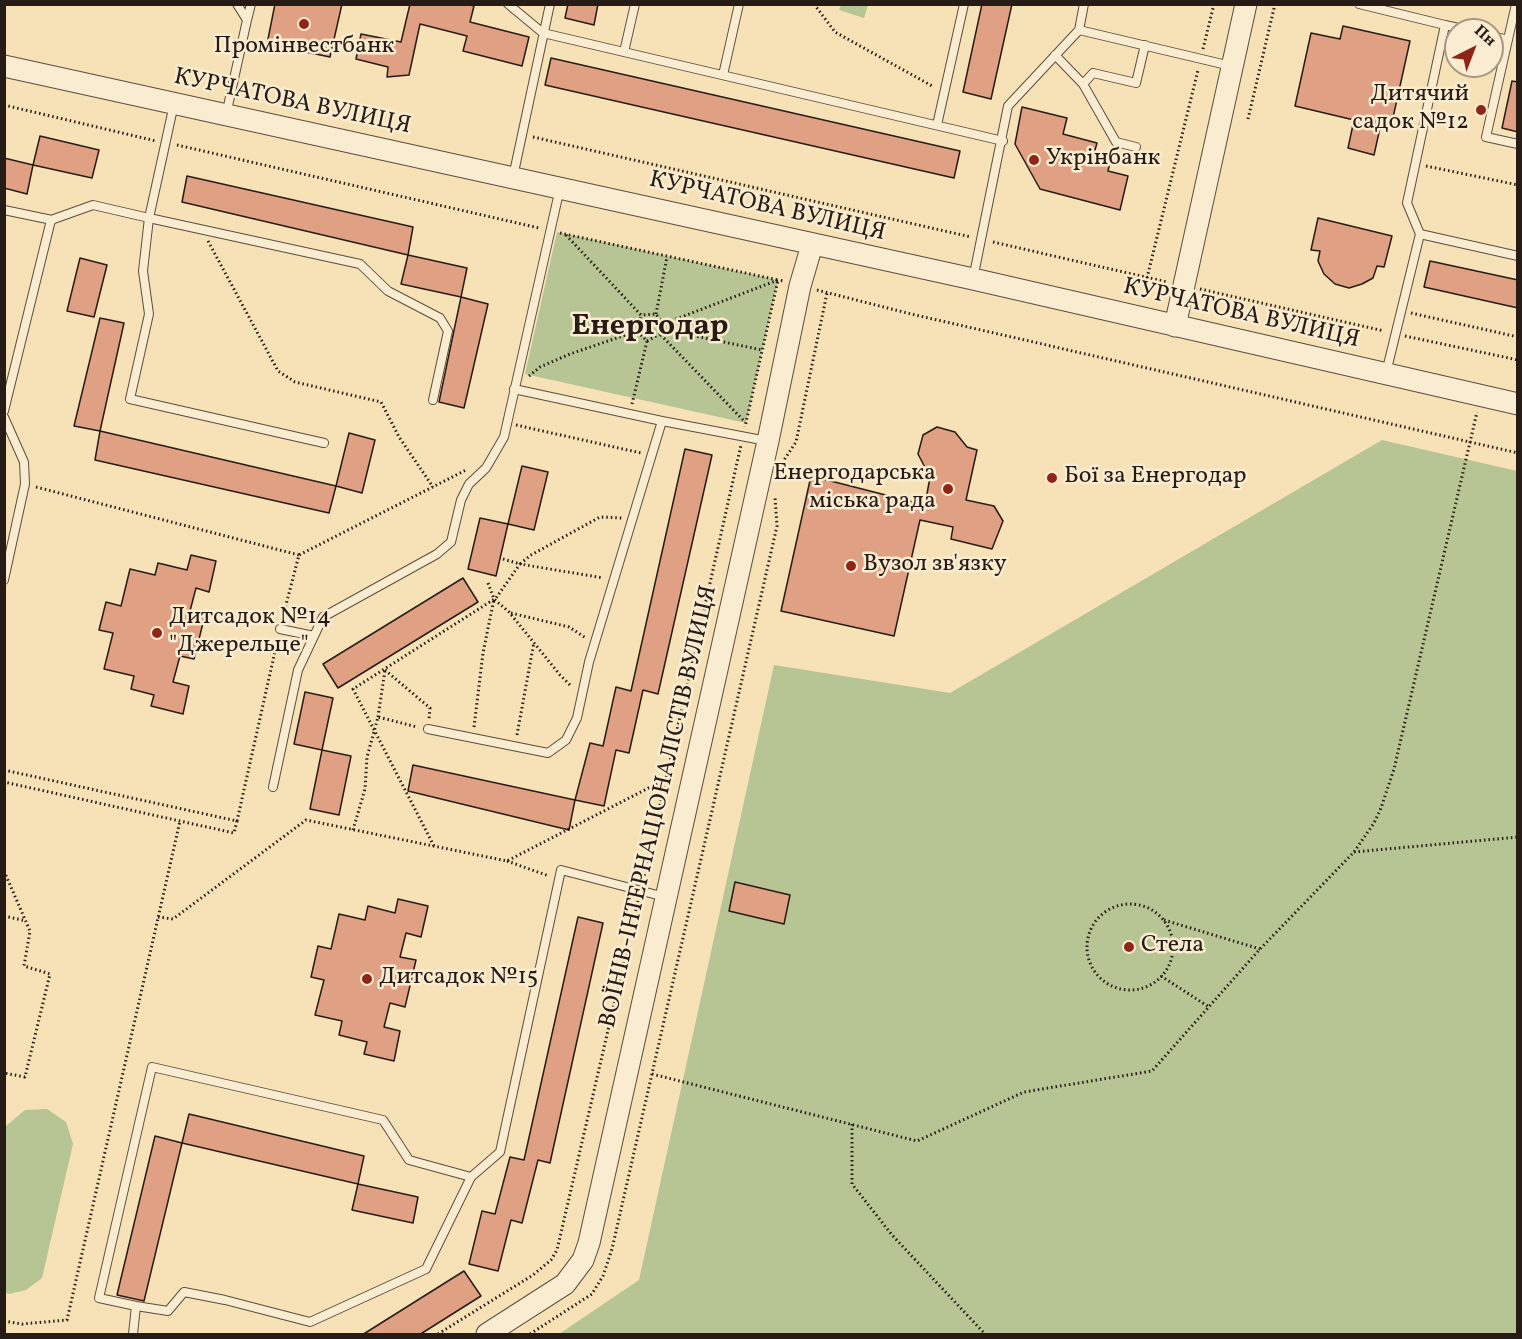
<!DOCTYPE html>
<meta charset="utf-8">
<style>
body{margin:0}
#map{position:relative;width:1522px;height:1339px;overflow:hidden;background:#f7e2b7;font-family:Vollkorn,serif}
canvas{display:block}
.frame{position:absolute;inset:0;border:6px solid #271c15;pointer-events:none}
.north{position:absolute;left:1444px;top:18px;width:60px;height:60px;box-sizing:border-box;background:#faecd0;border:2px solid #a69985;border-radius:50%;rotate:42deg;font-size:16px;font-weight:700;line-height:24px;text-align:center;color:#271c15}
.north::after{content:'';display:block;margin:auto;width:21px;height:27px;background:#8f2418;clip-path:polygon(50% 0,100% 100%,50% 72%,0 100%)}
</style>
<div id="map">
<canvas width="1522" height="1339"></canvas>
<div class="frame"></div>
<div class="north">Пн</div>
</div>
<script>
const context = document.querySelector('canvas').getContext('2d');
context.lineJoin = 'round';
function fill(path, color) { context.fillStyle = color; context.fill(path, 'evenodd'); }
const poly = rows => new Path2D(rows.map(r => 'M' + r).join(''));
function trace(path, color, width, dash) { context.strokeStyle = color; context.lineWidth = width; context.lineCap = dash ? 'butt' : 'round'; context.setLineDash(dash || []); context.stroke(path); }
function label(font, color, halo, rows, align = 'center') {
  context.font = font + ' Vollkorn,serif'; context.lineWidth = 5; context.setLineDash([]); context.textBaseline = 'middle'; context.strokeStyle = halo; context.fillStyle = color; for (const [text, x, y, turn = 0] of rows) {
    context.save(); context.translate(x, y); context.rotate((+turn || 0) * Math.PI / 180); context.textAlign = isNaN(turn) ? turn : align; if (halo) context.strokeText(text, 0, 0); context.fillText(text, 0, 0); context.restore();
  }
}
fill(poly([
 [841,5,841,4,868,5,864,18,839,10],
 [557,232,778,280,746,423,525,374],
 [1382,440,1517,471,1517,1334,559,1334,639,1280,774,665,950,693],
 [47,1109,66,1122,73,1144,42,1278,26,1290,9,1294,4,1292,5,1134,6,1126,25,1110]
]), '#b7c493');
const building = poly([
 [275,4,342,4,330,57,267,44,275,4],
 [410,4,467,4,474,6,470,22,529,37,522,66,463,51,467,36,420,24,409,75,387,77,388,67,356,59,361,34,401,42,410,4],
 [568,4,598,4,594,25,565,18,568,4],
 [982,4,1012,4,991,99,963,92,982,4],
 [1343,26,1410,41,1392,122,1382,119,1374,155,1348,148,1354,120,1295,106,1311,33,1340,39,1343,26],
 [551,58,960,151,954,178,545,85,551,58],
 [1512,81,1518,82,1518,132,1502,128,1512,81],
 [1022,107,1067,118,1063,134,1097,143,1093,157,1110,162,1108,171,1128,176,1120,210,1040,189,1015,144,1022,107],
 [40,136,99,150,92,178,33,165,40,136],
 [4,158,33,165,27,194,4,188,4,158],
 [187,176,413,227,408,255,182,202,187,176],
 [1318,218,1392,236,1384,267,1377,266,1373,278,1362,284,1349,288,1335,284,1324,274,1318,261,1320,251,1311,250,1318,218],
 [408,255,467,268,461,297,401,284,408,255],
 [80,258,107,265,94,317,67,311,80,258],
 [1430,261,1518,280,1518,308,1424,287,1430,261],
 [461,297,488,304,464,408,439,402,461,297],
 [100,318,124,323,100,431,74,426,100,318],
 [937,427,955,432,967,447,977,450,966,500,994,506,1003,521,992,549,951,539,953,527,920,520,894,636,781,611,811,476,925,505,930,477,918,454,923,435,937,427],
 [100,431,336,486,329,513,95,460,100,431],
 [349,433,375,440,362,493,336,486,349,433],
 [685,449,712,455,658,694,643,690,629,753,616,750,604,806,575,800,590,743,603,746,616,687,631,691,685,449],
 [522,466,548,472,534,530,508,524,522,466],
 [480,518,508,524,496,576,468,569,480,518],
 [191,555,216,561,209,592,196,588,190,611,205,615,194,659,180,656,173,682,189,686,183,714,151,706,154,695,131,689,134,676,104,669,113,633,99,630,106,602,121,606,130,569,155,575,158,563,187,570,191,555],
 [463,578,478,602,338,688,323,664,463,578],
 [305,692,333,698,322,750,294,744,305,692],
 [322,750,351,756,339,815,310,809,322,750],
 [413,765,575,800,569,830,408,791,413,765],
 [735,882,790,895,784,924,729,911,735,882],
 [398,899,428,906,421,937,406,933,400,957,416,960,405,1007,390,1003,384,1027,400,1031,394,1061,364,1054,367,1042,339,1035,342,1021,315,1015,324,980,311,977,318,946,331,949,339,914,365,920,368,906,395,913,398,899],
 [578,917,603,923,550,1163,538,1160,522,1223,511,1220,498,1271,469,1264,482,1211,495,1214,510,1157,524,1160,578,917],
 [189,1114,364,1156,358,1184,182,1143,189,1114],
 [155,1136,182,1143,144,1301,117,1295,155,1136],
 [358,1184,418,1197,413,1223,352,1210,358,1184],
 [464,1271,481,1296,419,1335,362,1335,464,1271]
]);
fill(building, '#dfa084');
trace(building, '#271c15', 1.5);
const service = poly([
 [508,4,543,33,1003,141],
 [1359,4,1445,25,1407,203,1420,234],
 [1516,4,1486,137,1518,144],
 [247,20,251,4],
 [1445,25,1467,30],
 [1079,30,1231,66],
 [1492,36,1508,40],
 [624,52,635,4],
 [1055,55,1083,84,1116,142,1136,147],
 [723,75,739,4],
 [1083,84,1093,73,1136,83,1145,45],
 [226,115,247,20,237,4],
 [937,125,964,4],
 [513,177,550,4],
 [4,210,52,220],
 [973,279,1008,106,1079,30,1084,4],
 [1386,373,1420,234,1518,256],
 [514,389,662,421],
 [4,411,51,220,93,205,149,218,174,104],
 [4,417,24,462,25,484,4,580],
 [324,443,130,399,149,314,143,271,149,218,360,264,388,291,440,318,448,331,433,400],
 [280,629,314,636],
 [428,729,548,753,566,740,577,718,589,662,662,421,767,441],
 [273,787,298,670,323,617,437,554,451,542,461,500,469,484,486,468,504,437,560,188],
 [471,1177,409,1160,383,1120,152,1067,99,1298,136,1306,168,1311,184,1292,225,1300,310,1322,426,1269,471,1177,500,1152,561,870,665,897],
 [133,1334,136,1306]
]);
const tertiary = poly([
 [4,66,973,279,1518,404],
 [1175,326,1246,4],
 [487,1334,565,1284,583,1260,589,1243,768,441,800,286,812,245]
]);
trace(service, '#5b4e3e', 10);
trace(tertiary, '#5b4e3e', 23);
trace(poly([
 [671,4,675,5],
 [814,4,835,32,934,87],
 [1203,49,1214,4],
 [4,105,156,141],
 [1248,119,1275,4],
 [533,137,971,237],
 [177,145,539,228],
 [1426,166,1518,185],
 [560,233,778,280,745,427],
 [566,235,641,315,656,314,663,324,660,334,745,422],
 [208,241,278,371,295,382,381,402,399,437,433,487],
 [993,242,1167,282],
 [1147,278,1198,70],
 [1200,289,1384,331],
 [817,290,911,314,1518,453],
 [1411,313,1518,337],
 [656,314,667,257],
 [663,324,778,280,784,281],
 [662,329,762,350],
 [1405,336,1518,360],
 [647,341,660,334],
 [529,376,540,367,570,354,637,331,641,315],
 [632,404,647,341,637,331],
 [516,425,641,453],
 [782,463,796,442,827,293],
 [36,487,299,555],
 [503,559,520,564,531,555,600,517,622,518],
 [488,583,494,599,509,612,560,675,572,687],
 [511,613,569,627,586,638],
 [282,620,299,555,466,470],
 [385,670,430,708,429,719],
 [378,717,385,670],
 [474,727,483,653,494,599],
 [517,735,534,642],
 [4,770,237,821,234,833,4,782],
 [237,821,278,638],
 [353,830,365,789,367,757,378,717,417,727],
 [434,846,353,689,496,598,520,564,603,578],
 [1354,852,1518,837],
 [507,861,549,876],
 [4,871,30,931,24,966,50,974,25,1077,4,1073],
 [643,880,666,779],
 '1087 947a43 43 0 1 1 86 0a43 43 0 1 1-86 0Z',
 [4,916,26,921],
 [158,917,173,919,306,820,507,861,666,779,741,445],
 [1164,920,1260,949],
 [1161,976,1209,1007],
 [652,1074,917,1141,1024,1092,1152,1071,1260,949,1354,852,1374,823,1381,808,1394,769,1477,412],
 [852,1124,852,1184,892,1235,985,1334],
 [4,1321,22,1324,67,1320,180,821],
 [438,1334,533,1275,551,1260,557,1250,638,901],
 [530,1334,592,1294,603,1276,612,1249,777,526,775,497]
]), '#271c15', 3, [1.5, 3]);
trace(service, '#faecd0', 8);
trace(tertiary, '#faecd0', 21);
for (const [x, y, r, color] of [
 [304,24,6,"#8f2418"],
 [1481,110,6,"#8f2418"],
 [1034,160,6,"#8f2418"],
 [1052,478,6,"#8f2418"],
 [948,489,6,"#8f2418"],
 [851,566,6,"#8f2418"],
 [157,633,6,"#8f2418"],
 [1129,947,6,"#8f2418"],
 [367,979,6,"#8f2418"]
]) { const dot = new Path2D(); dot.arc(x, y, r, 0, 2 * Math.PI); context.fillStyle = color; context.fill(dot); trace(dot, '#faecd0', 2); }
label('24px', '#271c15', '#faecd0', [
 ["Промінвестбанк",304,48,"center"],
 ["Дитячий",1469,96,"right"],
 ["садок №12",1469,124,"right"],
 ["Укрінбанк",1046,160],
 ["Енергодарська",936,475,"right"],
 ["міська рада",936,503,"right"],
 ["Бої за Енергодар",1064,478],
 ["Вузол зв'язку",863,566],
 ["Дитсадок №14",169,619],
 ["\"Джерельце\"",169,647],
 ["Стела",1141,947],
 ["Дитсадок №15",379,979]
], 'left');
label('24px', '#271c15', '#faecd0', [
 ["КУРЧАТОВА ВУЛИЦЯ",292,103,12],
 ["КУРЧАТОВА ВУЛИЦЯ",767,208,13],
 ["КУРЧАТОВА ВУЛИЦЯ",1241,315,13],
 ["ВОЇНІВ-ІНТЕРНАЦІОНАЛІСТІВ ВУЛИЦЯ",660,807,-77]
]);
label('bold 30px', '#271c15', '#faecd0', [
 ["Енергодар",650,328]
]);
</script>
